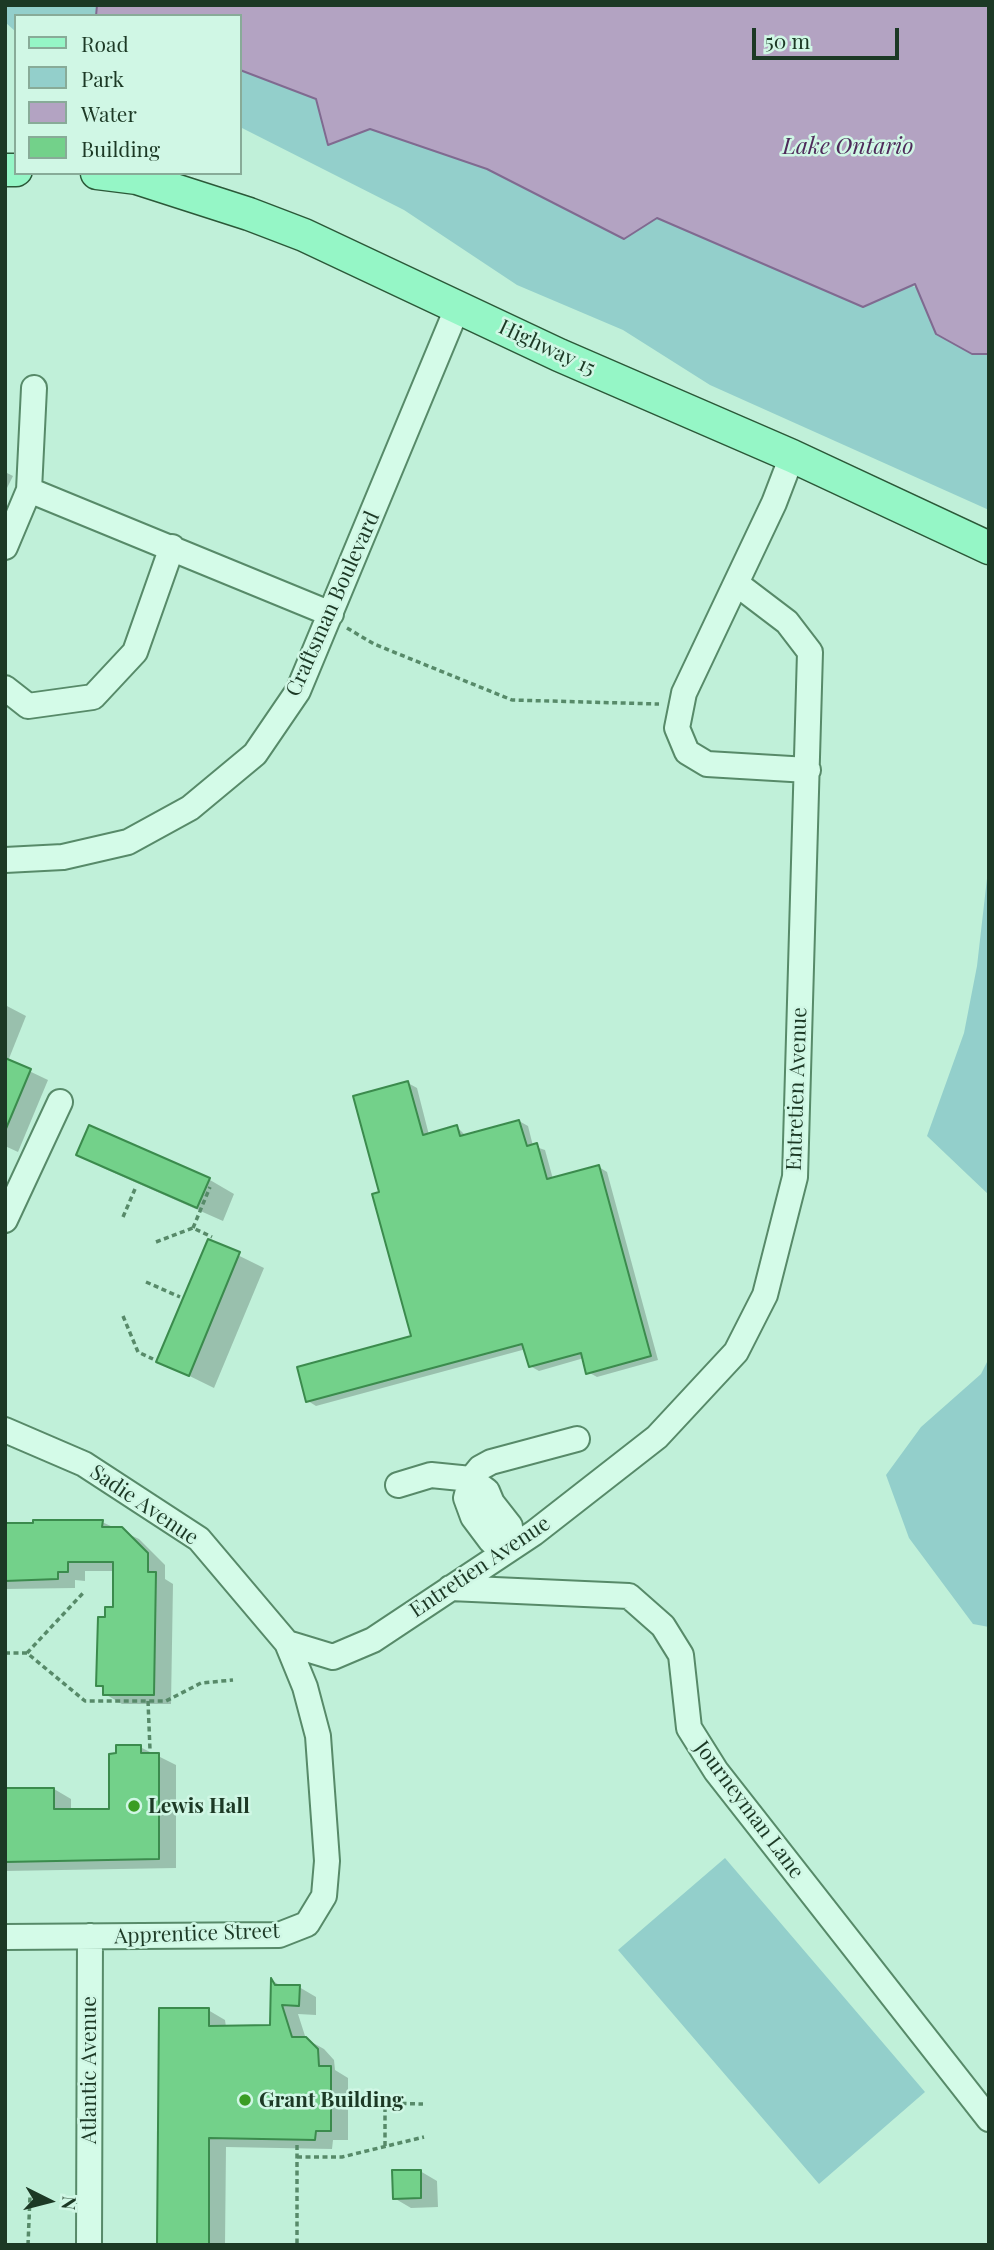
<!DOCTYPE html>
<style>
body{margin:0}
#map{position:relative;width:994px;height:2250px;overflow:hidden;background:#c0f0d9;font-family:"Playfair Display",serif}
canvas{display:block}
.frame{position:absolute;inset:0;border:7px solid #1c3925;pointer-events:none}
.legend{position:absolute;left:14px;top:14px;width:228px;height:161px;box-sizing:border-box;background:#d0f7e5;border:2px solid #88ab98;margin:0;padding:9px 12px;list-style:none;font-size:21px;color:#1c3925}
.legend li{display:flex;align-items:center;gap:14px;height:35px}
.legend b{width:35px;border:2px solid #88ab98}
.north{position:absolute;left:14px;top:2166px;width:70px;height:70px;-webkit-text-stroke:5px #d0f7e5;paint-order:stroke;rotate:96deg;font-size:19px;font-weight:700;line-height:28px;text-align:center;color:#1c3925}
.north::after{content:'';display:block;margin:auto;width:24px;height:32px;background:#1c3925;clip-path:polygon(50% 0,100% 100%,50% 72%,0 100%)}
.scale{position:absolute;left:752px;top:28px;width:147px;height:32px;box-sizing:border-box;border:4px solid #1c3925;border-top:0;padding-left:9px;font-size:21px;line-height:24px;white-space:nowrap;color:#1c3925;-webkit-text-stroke:5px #d0f7e5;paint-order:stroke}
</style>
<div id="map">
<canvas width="994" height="2250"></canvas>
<div class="frame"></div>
<ul class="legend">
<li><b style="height:9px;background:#95f6c6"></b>Road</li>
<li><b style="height:19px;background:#93cfcb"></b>Park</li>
<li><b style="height:19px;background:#b3a3c2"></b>Water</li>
<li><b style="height:19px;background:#73d18a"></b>Building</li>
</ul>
<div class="north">N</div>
<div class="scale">50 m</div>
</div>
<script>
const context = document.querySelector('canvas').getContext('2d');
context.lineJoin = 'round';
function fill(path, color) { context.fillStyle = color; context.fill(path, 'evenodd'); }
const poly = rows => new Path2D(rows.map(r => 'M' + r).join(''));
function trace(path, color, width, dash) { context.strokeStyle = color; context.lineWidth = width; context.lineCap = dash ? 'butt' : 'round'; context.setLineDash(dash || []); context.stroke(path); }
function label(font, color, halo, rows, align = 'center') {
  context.font = font + ' "Playfair Display",serif'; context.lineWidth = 5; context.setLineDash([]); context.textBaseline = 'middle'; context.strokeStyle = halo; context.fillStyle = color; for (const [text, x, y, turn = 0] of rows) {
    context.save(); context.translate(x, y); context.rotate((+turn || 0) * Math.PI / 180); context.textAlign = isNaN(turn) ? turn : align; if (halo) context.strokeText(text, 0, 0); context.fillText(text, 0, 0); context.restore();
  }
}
fill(poly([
 [5,5,172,5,183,16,16,16,16,32,5,22],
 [240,40,843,268,939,293,989,341,989,510,710,385,623,330,517,285,404,210,240,127],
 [989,861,989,1195,927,1136,964,1033,977,966],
 [989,1358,989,1627,973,1624,909,1538,886,1475,921,1427,981,1374],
 [725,1858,925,2092,819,2184,618,1950]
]), '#93cfcb');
const water = poly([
 [97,5,989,5,989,354,972,354,936,334,915,284,863,307,657,218,624,239,487,169,370,129,328,145,316,99,240,70,240,16,96,16,97,5]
]);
fill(water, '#b3a3c2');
trace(water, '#806a90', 2);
fill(poly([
 [5,472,13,476,5,492],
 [5,1005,26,1016,8,1061,48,1080,18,1152,5,1146],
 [408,1083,417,1088,429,1135,457,1127,466,1136,519,1121,528,1126,533,1146,545,1150,553,1179,599,1167,607,1172,658,1360,597,1377,588,1372,584,1358,539,1371,530,1366,526,1349,316,1406,308,1401,413,1337,381,1193],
 [90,1127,210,1180,234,1194,223,1221,103,1168,78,1154],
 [209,1241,264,1268,214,1388,159,1361],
 [102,1522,139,1539,165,1565,165,1579,173,1584,171,1704,122,1704,105,1694,105,1689,97,1685,106,1618,115,1609,114,1571,85,1571,85,1581,75,1580,75,1588,5,1589,5,1523],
 [140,1747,176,1765,176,1868,5,1871,5,1789,54,1789,71,1799,71,1810,111,1810],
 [273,1981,281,1986,299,1987,316,1997,316,2015,298,2014,306,2039,324,2049,334,2060,335,2070,348,2078,348,2140,333,2140,332,2149,226,2147,225,2245,159,2245,208,2010,225,2020,226,2027,271,2027],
 [420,2171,437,2181,438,2207,411,2208,394,2198]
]), '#0003');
const building = poly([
 [5,1058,31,1069,5,1131,5,1058],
 [408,1081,423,1135,457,1125,460,1136,519,1120,527,1146,537,1143,547,1179,599,1165,651,1356,586,1374,581,1353,529,1367,522,1344,306,1402,297,1367,411,1336,372,1194,379,1192,353,1096,408,1081],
 [89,1125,210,1178,197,1208,76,1155,89,1125],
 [208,1239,240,1252,189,1376,156,1362,208,1239],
 [33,1520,103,1520,102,1527,122,1527,148,1553,148,1572,156,1572,154,1695,103,1695,103,1686,96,1686,98,1617,105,1617,105,1607,113,1607,113,1562,68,1562,68,1572,58,1572,58,1579,5,1581,5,1523,33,1523,33,1520],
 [116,1745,141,1745,141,1753,159,1753,159,1859,5,1862,5,1788,54,1788,54,1809,109,1809,109,1754,116,1753,116,1745],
 [271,1978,275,1985,300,1985,299,2006,282,2005,292,2037,306,2037,318,2049,319,2066,331,2066,331,2131,316,2131,315,2140,209,2138,209,2245,157,2245,159,2008,209,2008,209,2026,270,2025,271,1978],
 [392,2170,421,2170,421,2198,393,2199,392,2170]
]);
fill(building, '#73d18a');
trace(building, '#3b8b4d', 2);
const minor = poly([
 [792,456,774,503,684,693,677,728,687,752,707,764,808,770],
 [29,490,331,614],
 [5,547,29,490,34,388],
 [5,688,28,706,93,697,135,652,172,547],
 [5,860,63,857,128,842,190,808,255,754,298,691,458,306],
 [5,1220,60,1102],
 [5,1430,84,1464,199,1539,287,1643,305,1687,318,1736,327,1861,324,1896,307,1924,279,1935,5,1937],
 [398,1485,431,1475,471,1479,487,1491,492,1503,510,1526,510,1548,491,1541,473,1517,466,1498,471,1479,480,1468,491,1462,577,1439],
 [450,1588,629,1596,663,1626,681,1655,689,1728,716,1771,989,2119],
 [287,1643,333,1657,373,1640,534,1533,657,1437,736,1352,765,1295,795,1177,810,652,787,622,737,584],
 [89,2245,90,1936]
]);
const major = poly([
 [5,170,16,170],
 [97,173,137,178,249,214,304,235,559,355,792,456,989,548]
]);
trace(minor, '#578a69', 28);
trace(major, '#2b5838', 35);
trace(poly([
 [347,628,374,644,512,700,659,704],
 [123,1217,135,1189],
 [193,1228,210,1187],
 [156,1242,193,1228,212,1237],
 [146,1282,180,1297],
 [123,1316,138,1352,153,1359],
 [5,1653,27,1653,85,1701,166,1701,201,1683,233,1680],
 [27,1653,84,1592],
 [148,1701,150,1750],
 [297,2145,297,2245],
 [385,2146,385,2103,423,2104],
 [297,2157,342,2157,424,2137],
 [28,2245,30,2196]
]), '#578a69', 3.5, [5, 3.5]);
trace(minor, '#d4fbe8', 24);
trace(major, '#95f6c6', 32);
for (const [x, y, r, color] of [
 [134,1806,7,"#3a9d23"],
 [245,2100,7,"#3a9d23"]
]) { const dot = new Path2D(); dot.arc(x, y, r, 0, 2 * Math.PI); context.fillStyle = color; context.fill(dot); trace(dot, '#d0f7e5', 2.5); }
label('21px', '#1c3925', '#d0f7e5', [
 ["Highway 15",547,348,25],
 ["Craftsman Boulevard",333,604,-66],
 ["Entretien Avenue",797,1089,-88],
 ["Sadie Avenue",144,1505,34],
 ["Entretien Avenue",480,1567,-34],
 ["Journeyman Lane",749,1810,53],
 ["Apprentice Street",197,1934,-2],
 ["Atlantic Avenue",89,2070,-90]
]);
label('bold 21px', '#1c3925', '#d0f7e5', [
 ["Lewis Hall",148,1806],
 ["Grant Building",259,2100]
], 'left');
label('italic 23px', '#4e2a5a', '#d0f7e5', [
 ["Lake Ontario",848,147]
]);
</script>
